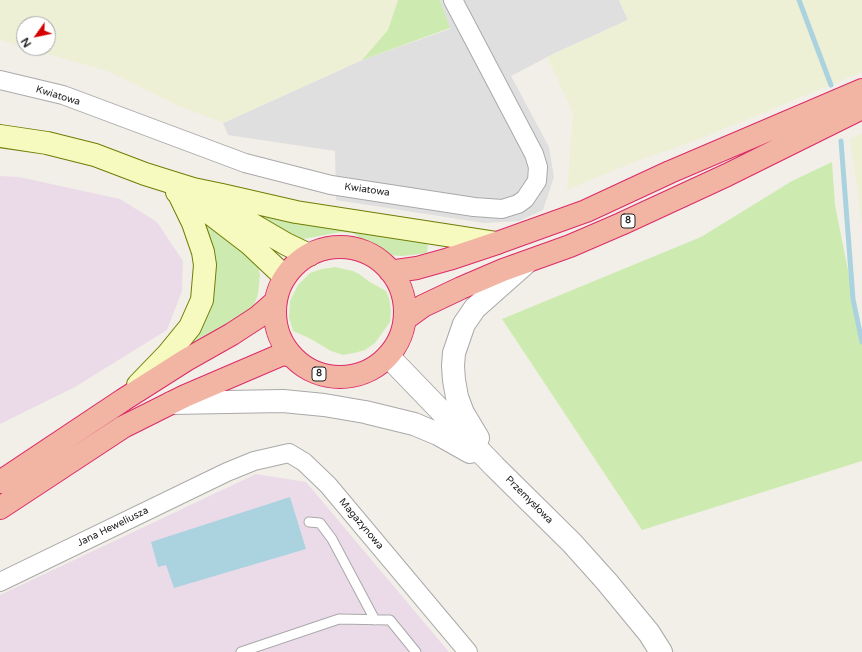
<!DOCTYPE html>
<meta charset="utf-8">
<style>
body{margin:0}
#map{position:relative;width:862px;height:652px;overflow:hidden;background:#f2efe9;font-family:"Varela Round",sans-serif}
canvas{display:block}
.north{position:absolute;left:16px;top:16px;width:40px;height:40px;box-sizing:border-box;background:#fff;border:1px solid #a7a7a7;border-radius:50%;rotate:237deg;font-size:11px;font-weight:700;line-height:16px;text-align:center;color:#222}
.north::after{content:'';display:block;margin:auto;width:14px;height:18px;background:#d40000;clip-path:polygon(50% 0,100% 100%,50% 72%,0 100%)}
</style>
<div id="map">
<canvas width="862" height="652"></canvas>
<div class="north">N</div>
</div>
<script>
const context = document.querySelector('canvas').getContext('2d');
context.lineJoin = 'round';
function fill(path, color) { context.fillStyle = color; context.fill(path, 'evenodd'); }
const poly = rows => new Path2D(rows.map(r => 'M' + r).join(''));
function trace(path, color, width, dash) { context.strokeStyle = color; context.lineWidth = width; context.lineCap = dash ? 'butt' : 'round'; context.setLineDash(dash || []); context.stroke(path); }
function label(font, color, halo, rows, align = 'center') {
  context.font = font + ' "Varela Round",sans-serif'; context.lineWidth = 3; context.setLineDash([]); context.textBaseline = 'middle'; context.strokeStyle = halo; context.fillStyle = color; for (const [text, x, y, turn = 0] of rows) {
    context.save(); context.translate(x, y); context.rotate((+turn || 0) * Math.PI / 180); context.textAlign = isNaN(turn) ? turn : align; if (halo) context.strokeText(text, 0, 0); context.fillText(text, 0, 0); context.restore();
  }
}
fill(poly([
 [440,0,619,0,628,20,555,53,511,76,549,147,554,177,543,210,519,221,484,223,336,200,335,151,228,135,223,123,362,60,450,29]
]), '#e0dfdf');
fill(poly([
 [0,176,19,177,120,199,157,222,183,261,182,291,167,330,75,387,0,424],
 [256,474,306,482,449,652,0,652,0,595]
]), '#ebdbe8');
fill(poly([
 [0,0,398,0,388,30,362,60,223,123,179,106,107,71,27,48,48,48,48,24,24,24,24,47,0,40],
 [619,0,862,0,862,72,702,138,624,166,567,190,573,113,547,57,628,20],
 [862,133,862,224,850,139]
]), '#eef0d5');
fill(poly([
 [398,0,440,0,450,28,362,60,388,30],
 [832,162,835,205,862,341,862,461,642,530,502,319,701,237,792,181],
 [238,205,428,241,427,253,403,256,387,255,377,245,364,241,353,233,341,232,298,240],
 [197,211,258,264,260,275,258,294,255,303,250,310,242,317,191,344,199,331],
 [335,267,353,271,359,274,370,282,386,291,389,298,391,311,390,322,375,343,365,350,354,353,343,355,331,351,309,338,293,331,289,317,290,301,298,285,310,273,322,269]
]), '#cdebb0');
fill(poly([
 [290,497,306,549,174,588,166,565,158,567,151,542]
]), '#aad3df');
trace(poly([
 [799,0,831,85],
 [841,141,853,299,862,342]
]), '#aad3df', 5);
const service = poly([
 [309,522,320,523,332,539,375,620],
 [241,652,339,619,390,620,416,652]
]);
const minor = poly([
 [0,80,63,95,245,163,331,185,474,207,502,209,518,204,525,199,537,181,538,167,534,154,453,0],
 [0,582,227,472,254,461,289,453,304,462,328,485,468,652]
]);
const tertiary = poly([
 [388,356,495,467,572,543,607,582,649,633,661,652],
 [171,403,283,401,324,405,365,412,414,424,438,434,470,452],
 [478,438,463,413,457,397,454,380,453,366,454,353,464,324,475,308,527,262]
]);
const secondary = poly([
 [0,136,47,143,95,155,145,174,193,189,222,195,296,212,497,243],
 [177,192,207,211,250,244,285,277],
 [214,202,286,244,309,255],
 [138,385,168,354,190,327,202,300,205,265,203,252,193,223,178,192]
]);
const trunk = poly([
 '275 312a65 65 0 1 1 130 0a65 65 0 1 1-130 0Z',
 [390,271,396,271,417,268,449,259,497,243,586,211,670,172,862,90],
 [405,319,423,306,461,288,503,270,570,246,621,224,727,175,862,108],
 [0,482,123,400,186,360,232,334,258,317,275,302],
 [0,508,123,427,185,396,283,354,292,356]
]);
trace(service, '#a9a9a9', 11);
trace(minor, '#a9a9a9', 20);
trace(tertiary, '#a9a9a9', 24);
trace(secondary, '#707d05', 24);
trace(trunk, '#dc2a67', 24);
trace(service, '#fff', 9);
trace(minor, '#fff', 18);
trace(tertiary, '#fff', 22);
trace(secondary, '#f7fabf', 22);
trace(trunk, '#f2b4a3', 22);
for (const [x, y, w] of [
 [628,221,14],
 [319,374,14]
]) { const box = new Path2D(); box.roundRect(x - w / 2, y - 7, w, 14, 3); context.fillStyle = '#fff'; context.fill(box); trace(box, '#222', 1); }
label('bold 9px', '#222', null, [
 ["8",628,221],
 ["8",319,374]
]);
label('10px', '#222', '#fff', [
 ["Kwiatowa",58,96,17],
 ["Kwiatowa",367,190,8],
 ["Przemysłowa",529,500,45],
 ["Magazynowa",361,524,50],
 ["Jana Heweliusza",113,527,-26]
]);
</script>
